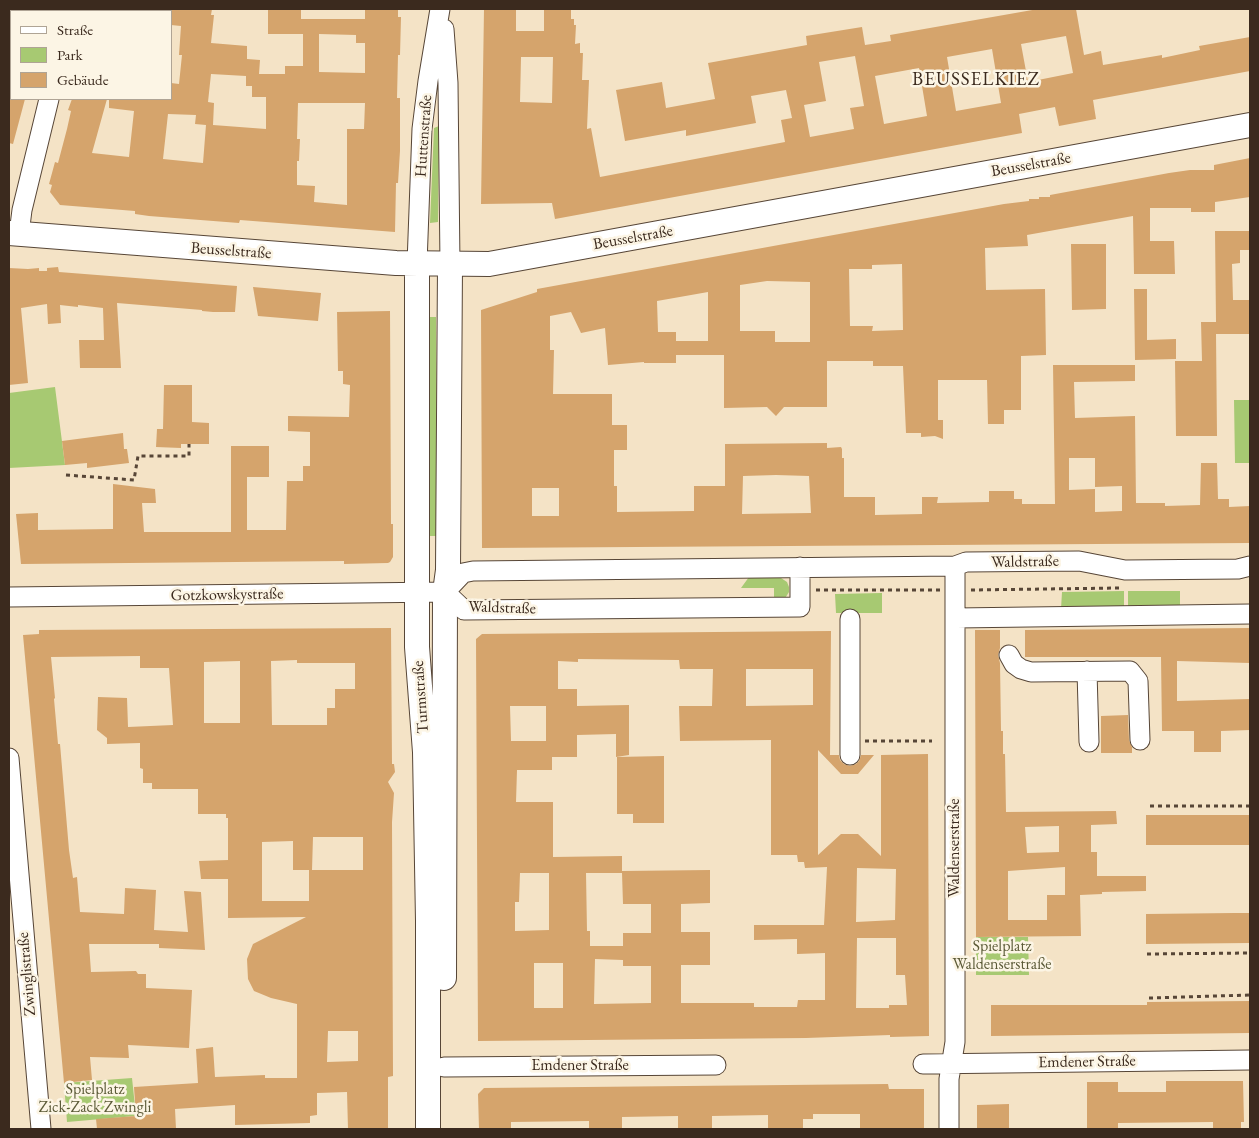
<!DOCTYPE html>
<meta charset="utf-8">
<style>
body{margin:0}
#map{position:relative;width:1259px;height:1138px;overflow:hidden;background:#f4e3c6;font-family:"EB Garamond",serif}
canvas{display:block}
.frame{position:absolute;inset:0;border:10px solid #3b2a1e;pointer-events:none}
.legend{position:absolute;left:10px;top:10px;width:162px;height:90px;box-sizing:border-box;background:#fcf5e5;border:1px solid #afa495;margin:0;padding:6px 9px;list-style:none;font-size:15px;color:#3b2a1e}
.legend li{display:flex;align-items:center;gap:10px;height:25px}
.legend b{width:25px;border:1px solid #afa495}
</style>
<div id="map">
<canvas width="1259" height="1138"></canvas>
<div class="frame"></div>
<ul class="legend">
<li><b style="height:6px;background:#fff"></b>Straße</li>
<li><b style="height:14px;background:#a7c972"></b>Park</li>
<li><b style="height:14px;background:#d5a46c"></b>Gebäude</li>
</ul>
</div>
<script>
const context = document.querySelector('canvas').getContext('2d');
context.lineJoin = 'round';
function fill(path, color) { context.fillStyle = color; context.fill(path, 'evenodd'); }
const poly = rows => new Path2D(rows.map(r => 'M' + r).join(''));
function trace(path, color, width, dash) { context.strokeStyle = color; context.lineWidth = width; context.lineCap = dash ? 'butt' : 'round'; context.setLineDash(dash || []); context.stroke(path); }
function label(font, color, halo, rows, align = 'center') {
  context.font = font + ' "EB Garamond",serif'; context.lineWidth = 5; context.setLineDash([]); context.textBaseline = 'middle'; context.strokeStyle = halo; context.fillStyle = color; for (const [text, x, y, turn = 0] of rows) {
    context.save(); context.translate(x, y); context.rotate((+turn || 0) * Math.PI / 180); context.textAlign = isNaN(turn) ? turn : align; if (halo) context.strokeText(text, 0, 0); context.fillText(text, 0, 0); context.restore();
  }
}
fill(poly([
 [439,126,438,222,430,223,434,128],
 [430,317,436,317,437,536,430,536],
 [55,387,65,465,9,468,9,393],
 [1234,400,1250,400,1250,463,1235,463],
 [778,576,787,582,789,587,789,592,784,600,774,602,774,588,741,588,749,577],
 [1124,591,1124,608,1061,609,1062,592],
 [1128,591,1180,591,1180,608,1128,609],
 [882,593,882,613,836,613,835,594],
 [976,937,1028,937,1029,975,976,975],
 [132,1078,136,1116,67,1122,64,1083]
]), '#a7c972');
fill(poly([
 [171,9,212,9,211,15,214,15,211,43,247,46,247,59,260,60,259,74,285,74,285,66,303,66,303,34,268,34,268,9,301,9,301,19,365,19,365,9,398,9,398,17,401,17,400,55,398,55,397,98,400,98,400,151,398,183,396,183,395,232,240,220,239,223,149,216,135,214,135,211,60,205,50,192,52,185,49,184,55,162,58,163,67,129,71,111,68,110,72,99,107,99,92,153,129,157,134,111,109,108,109,99,171,99,171,83,179,84,182,55,179,55,181,26,171,25],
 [319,34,356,35,356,43,365,43,365,73,319,72],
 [211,74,246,76,246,86,252,86,252,97,266,97,266,129,213,125,214,103,208,102],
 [298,103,365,103,364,129,347,129,347,205,314,202,315,186,297,185,297,161,299,161,300,139,297,139],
 [168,114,196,115,195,124,206,125,203,163,163,159],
 [484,9,516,9,516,31,544,31,544,9,571,9,571,19,574,19,574,25,576,25,575,44,580,43,580,53,583,53,582,80,589,80,587,129,591,128,600,177,785,142,781,120,792,118,786,90,751,96,756,123,686,136,686,130,625,141,616,90,662,82,666,108,715,99,708,63,807,45,806,36,862,27,865,45,891,41,890,35,1038,9,1076,9,1084,55,1101,51,1103,65,1162,55,1162,58,1200,50,1199,46,1250,37,1250,71,1093,100,1096,119,1059,126,1055,107,1019,114,1022,133,555,219,552,203,481,204],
 [1066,36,1073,73,1028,82,1021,44],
 [992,49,1001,103,956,111,947,57],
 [855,56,864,106,850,108,854,129,810,137,804,105,826,101,819,62],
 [521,57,553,57,552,103,520,102],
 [919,68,927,116,884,124,875,76],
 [9,99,25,99,13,144,9,143],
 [1250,158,1250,197,1215,202,1215,212,1191,212,1191,208,1150,208,1150,241,1174,241,1175,274,1134,274,1133,216,1027,235,1028,246,985,248,986,290,1045,289,1046,355,1021,356,1021,410,1004,410,1004,424,988,424,987,380,938,380,938,420,943,420,943,439,935,436,921,437,921,433,906,433,903,366,873,366,873,361,827,361,827,407,784,407,776,416,767,407,724,408,724,355,676,355,676,363,644,363,644,362,608,365,605,328,581,333,571,312,550,316,550,350,554,350,553,394,612,394,612,425,627,425,627,450,614,450,614,486,617,486,617,512,694,511,694,486,725,486,725,444,827,443,827,448,841,447,842,449,842,458,844,458,844,497,875,497,875,515,922,514,922,497,938,497,937,503,989,502,989,491,1014,491,1014,499,1022,499,1022,504,1055,504,1053,365,1135,365,1135,381,1074,382,1075,418,1135,416,1136,503,1165,503,1165,506,1200,505,1201,463,1217,463,1218,499,1229,499,1229,507,1250,506,1250,543,482,548,481,310,537,292,537,289,1004,204,1029,201,1029,199,1039,199,1039,197,1050,197,1050,195,1169,173,1190,170,1214,170,1214,165],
 [902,264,903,330,872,331,873,326,850,326,849,269,872,269,872,265],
 [767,281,810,282,810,342,775,342,775,331,740,331,740,285],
 [708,292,708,341,676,341,676,332,658,332,657,301],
 [1069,458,1095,458,1095,487,1122,486,1122,511,1095,512,1095,489,1069,490],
 [776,475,809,476,811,513,742,514,743,476],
 [532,488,559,488,559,516,532,516],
 [1215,231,1250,231,1250,250,1240,250,1240,263,1232,264,1233,300,1250,300,1250,334,1216,334,1217,436,1176,436,1175,361,1202,361,1201,322,1216,322],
 [1071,244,1106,244,1106,309,1072,310],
 [58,267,59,272,237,286,235,312,213,312,202,311,202,310,117,303,121,368,80,368,79,340,104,340,103,308,78,305,78,307,60,305,61,323,48,324,47,304,21,308,28,383,9,385,9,268,28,269,39,268,39,271,47,271,47,268],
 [253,287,321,293,318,321,258,316],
 [1134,289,1147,289,1147,340,1176,339,1176,359,1135,360],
 [390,311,391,524,393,524,393,557,390,562,388,563,344,564,344,561,21,564,16,514,38,513,38,530,113,529,113,484,155,489,156,503,142,503,144,532,231,532,231,446,269,446,269,477,247,477,247,530,286,530,287,481,303,481,303,466,310,466,310,432,288,431,288,416,349,417,350,385,343,384,343,371,338,371,337,312],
 [164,385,192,385,192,422,209,423,209,444,181,444,181,448,156,447,157,429,163,429],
 [123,433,124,449,127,449,129,463,87,468,87,463,65,465,62,441],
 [391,628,392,764,394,764,395,772,388,782,394,793,392,822,393,1076,388,1077,388,1129,348,1129,347,1092,317,1093,317,1115,310,1116,310,1123,235,1125,235,1105,175,1109,176,1129,97,1129,96,1119,136,1116,134,1087,198,1083,196,1049,213,1047,215,1077,265,1075,265,1078,297,1078,297,1004,271,998,254,991,248,979,247,959,253,944,306,917,228,918,228,879,201,879,199,861,228,860,228,818,226,818,226,814,198,814,198,789,152,789,152,783,143,783,143,769,140,768,140,743,107,744,107,738,97,730,98,697,127,698,128,727,173,725,169,668,140,668,140,656,51,657,55,698,54,699,58,744,60,744,69,850,73,878,77,877,80,912,124,914,125,888,156,890,154,930,188,932,184,891,201,892,205,950,159,948,159,944,89,944,91,972,136,971,138,974,146,974,146,988,192,990,189,1048,128,1045,129,1058,90,1057,92,1080,64,1083,23,635,39,634,39,630],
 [297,660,297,663,355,663,355,689,335,689,335,708,327,708,327,725,272,725,271,661],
 [240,661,240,723,204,723,204,662],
 [313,837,363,837,363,870,312,870],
 [293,841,293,870,309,870,309,901,262,901,262,842],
 [328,1031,358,1031,358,1061,327,1062],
 [1250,628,1250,663,1177,661,1177,701,1250,699,1250,730,1221,731,1221,752,1194,752,1194,731,1162,731,1161,657,1025,657,1025,630],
 [975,630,1000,630,1000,648,998,655,1000,663,1001,731,1003,731,1003,754,1005,754,1006,812,1116,811,1117,824,1091,825,1091,852,1097,852,1097,876,1146,876,1146,891,1102,892,1102,894,1080,895,1081,936,976,937],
 [1059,826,1059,852,1027,853,1025,827],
 [1065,867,1065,895,1047,895,1047,920,1008,920,1008,871],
 [831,631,830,755,839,755,840,760,844,764,850,766,856,764,859,761,861,755,874,755,858,774,841,774,818,750,818,855,841,834,858,834,881,856,881,755,928,754,929,1036,890,1037,890,1035,806,1038,478,1041,476,639,482,634],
 [578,659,679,660,680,669,713,669,712,706,679,706,680,741,771,740,771,855,797,855,798,862,804,862,805,868,827,867,824,925,754,925,754,940,797,939,797,954,825,953,825,1000,798,1000,797,1007,754,1007,754,1003,681,1003,681,965,710,965,710,932,681,932,681,904,710,903,710,870,622,871,622,856,553,857,553,802,516,802,517,770,552,770,552,757,577,757,577,735,616,734,616,757,629,755,629,705,577,706,577,689,558,689,558,661,578,662],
 [746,669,813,669,813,705,746,706],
 [510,706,546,706,546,741,511,741],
 [857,868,896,869,895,920,856,922],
 [520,873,549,873,549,930,515,931,515,902,519,902],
 [586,873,622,873,623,904,651,904,651,933,623,933,623,946,590,946,590,931,587,931],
 [857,938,896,938,896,975,905,975,907,1005,889,1005,889,1008,856,1008],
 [595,959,623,960,623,966,651,966,651,1003,594,1004],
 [534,963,563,963,563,1008,534,1008],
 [1128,715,1129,740,1132,747,1132,753,1101,753,1101,716],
 [664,756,664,823,633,823,633,814,617,814,617,757],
 [1146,815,1250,815,1250,845,1146,845],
 [1234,913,1250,913,1250,943,1146,944,1146,914],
 [1250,1001,1250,1033,991,1036,991,1005,1147,1005,1147,1002],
 [1166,1081,1243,1081,1244,1122,1241,1122,1241,1129,1213,1129,1213,1122,1118,1123,1118,1129,1087,1129,1087,1082,1118,1082,1118,1092,1166,1092],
 [888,1084,889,1089,924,1089,924,1129,860,1129,860,1114,813,1114,813,1119,803,1119,803,1129,768,1129,768,1115,712,1116,712,1129,678,1129,678,1116,622,1117,622,1129,589,1129,589,1121,511,1122,511,1129,479,1129,478,1094,484,1088],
 [1009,1104,1009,1129,977,1129,977,1105]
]), '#d5a46c');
const minor = poly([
 [70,11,71,9],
 [444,29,448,83,450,265],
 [19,234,22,210,49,99],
 [417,264,422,129,428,81,440,9],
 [445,592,463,573,473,571,955,566,966,562,1079,561,1125,570,1238,569,1250,566],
 [445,592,464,610,800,607,800,567],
 [9,597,445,592],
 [956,618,1250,614],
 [850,619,850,755],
 [1009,655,1014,664,1021,669,1031,672,1130,671,1138,681,1140,740],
 [1087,671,1089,742],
 [9,758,41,1129],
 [923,1064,1250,1060],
 [444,1067,716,1065],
 [949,1129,949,1079,955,1042,955,566]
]);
const major = poly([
 [9,233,396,263,489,264,1250,125],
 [417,264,417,647,425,752,428,921,428,1129],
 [444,978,445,592,448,570,450,265]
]);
trace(minor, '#574637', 21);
trace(major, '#574637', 26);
trace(poly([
 [66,475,134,480,138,456,189,456,189,444],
 [816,590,940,590],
 [971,590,1120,588],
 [865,741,932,741],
 [1150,806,1250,806],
 [1147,954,1250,953],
 [1149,998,1250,995]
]), '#574637', 3, [4, 4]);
trace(minor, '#fff', 19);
trace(major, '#fff', 24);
label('16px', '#3b2a1e', '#fcf5e5', [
 ["Huttenstraße",424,136,-86],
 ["Beusselstraße",1031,165,-10],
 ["Beusselstraße",633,238,-10],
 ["Beusselstraße",231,251,4],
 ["Waldstraße",1025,562,-1],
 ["Gotzkowskystraße",227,595,-1],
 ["Waldstraße",502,608,2],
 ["Turmstraße",421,697,-94],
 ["Waldenserstraße",955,848,-90],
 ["Zwinglistraße",27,974,-95],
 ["Emdener Straße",1087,1062,-1],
 ["Emdener Straße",580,1066]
]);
label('16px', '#5b5a37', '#fcf5e5', [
 ["Spielplatz",1002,947],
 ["Waldenserstraße",1002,965],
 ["Spielplatz",95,1090],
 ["Zick-Zack Zwingli",95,1108]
]);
context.letterSpacing = '1px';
label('19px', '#3b2a1e', '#fcf5e5', [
 ["BEUSSELKIEZ",976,80]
]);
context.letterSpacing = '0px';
</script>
